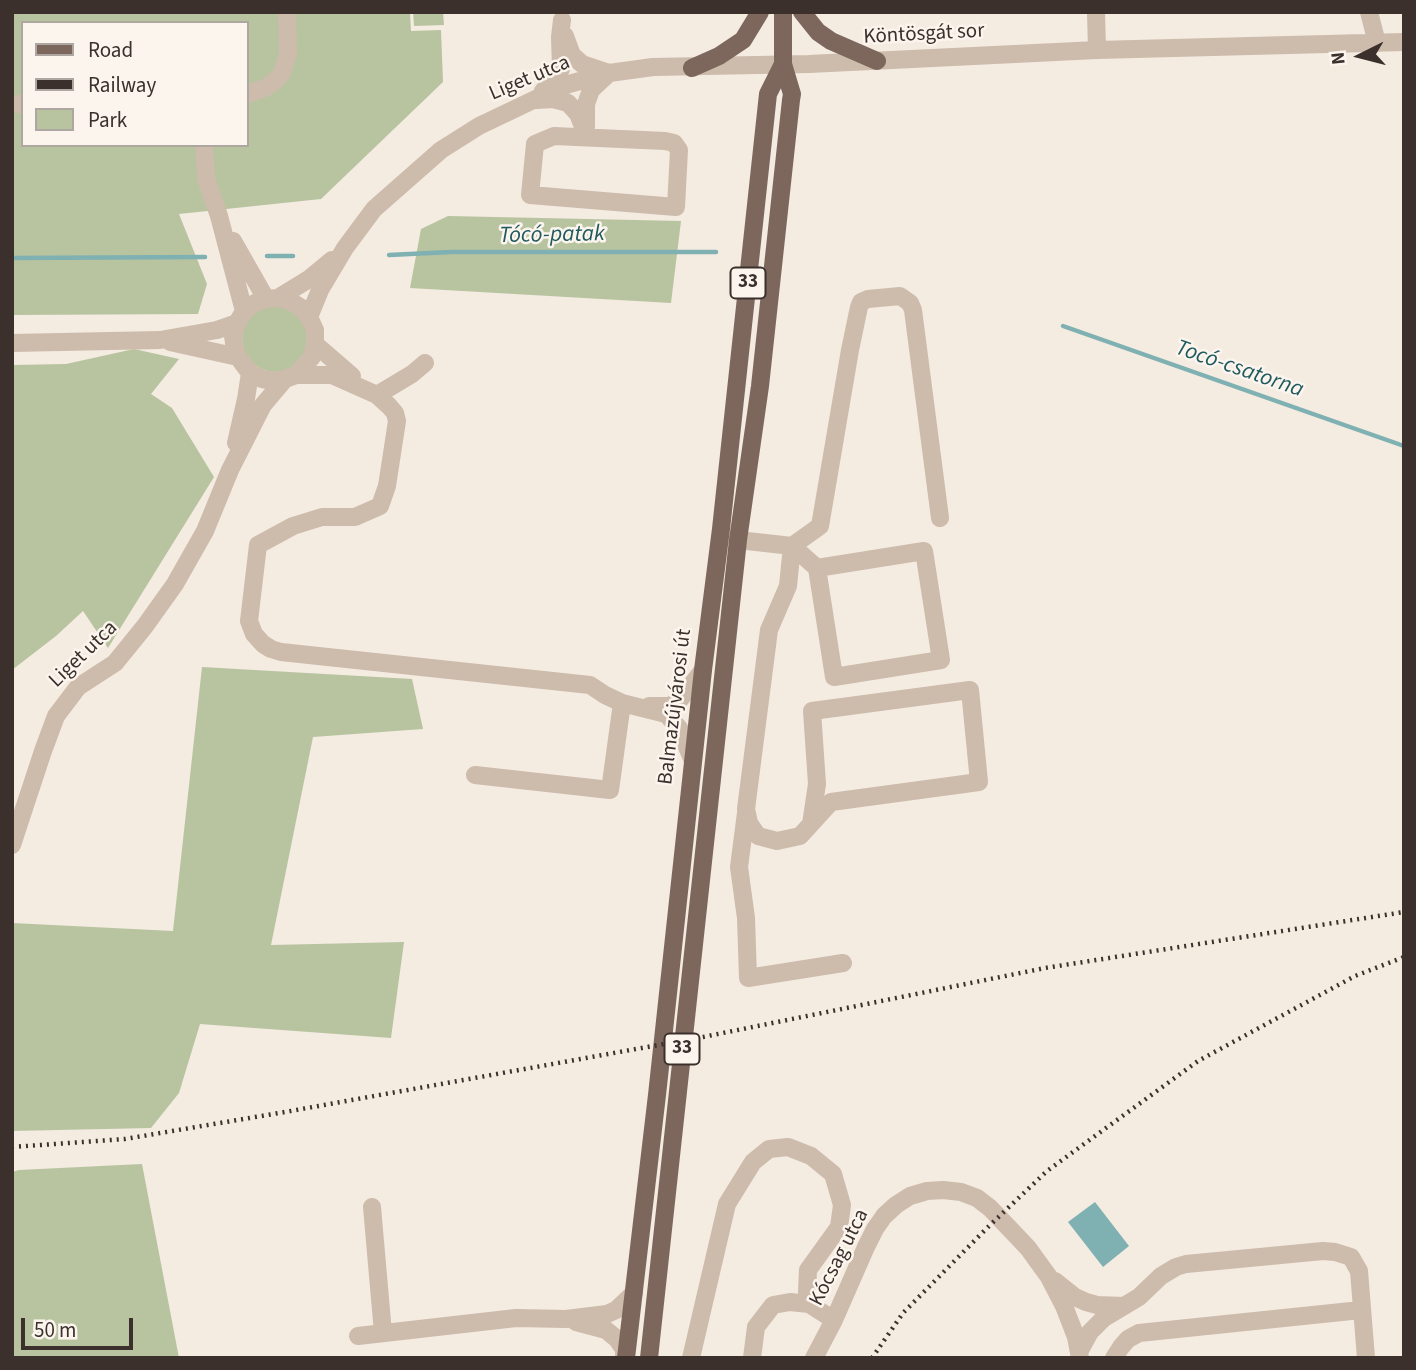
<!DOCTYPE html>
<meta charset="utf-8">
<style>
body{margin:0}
#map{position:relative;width:1416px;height:1370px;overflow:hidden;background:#f4ebe1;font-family:"Source Sans 3",sans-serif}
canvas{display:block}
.frame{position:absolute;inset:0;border:14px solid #3b302b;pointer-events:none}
.legend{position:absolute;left:21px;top:21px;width:228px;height:126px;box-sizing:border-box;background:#fbf5ee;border:2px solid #aea6a0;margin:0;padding:9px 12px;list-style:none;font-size:21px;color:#3b302b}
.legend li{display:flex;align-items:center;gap:14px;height:35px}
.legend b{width:35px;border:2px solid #aea6a0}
.north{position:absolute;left:1325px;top:21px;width:70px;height:70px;-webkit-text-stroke:5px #fbf5ee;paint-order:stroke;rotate:264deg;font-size:19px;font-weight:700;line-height:28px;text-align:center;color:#3b302b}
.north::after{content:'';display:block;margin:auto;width:24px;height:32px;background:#3b302b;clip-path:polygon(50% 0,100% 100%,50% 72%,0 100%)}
.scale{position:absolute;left:21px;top:1318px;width:112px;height:32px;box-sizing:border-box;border:4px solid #3b302b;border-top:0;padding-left:9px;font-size:21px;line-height:24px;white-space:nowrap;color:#3b302b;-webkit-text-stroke:5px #fbf5ee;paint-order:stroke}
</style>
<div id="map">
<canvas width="1416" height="1370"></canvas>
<div class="frame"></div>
<ul class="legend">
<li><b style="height:9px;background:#7d675c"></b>Road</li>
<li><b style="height:9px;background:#3b302b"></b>Railway</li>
<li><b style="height:19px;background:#b8c4a0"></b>Park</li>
</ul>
<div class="north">N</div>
<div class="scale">50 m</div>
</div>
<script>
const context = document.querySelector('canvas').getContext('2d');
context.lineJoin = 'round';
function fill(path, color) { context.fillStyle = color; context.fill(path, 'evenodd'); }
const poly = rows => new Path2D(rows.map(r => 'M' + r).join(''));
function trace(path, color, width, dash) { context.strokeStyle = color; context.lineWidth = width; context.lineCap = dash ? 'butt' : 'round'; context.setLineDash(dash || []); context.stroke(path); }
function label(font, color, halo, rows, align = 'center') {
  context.font = font + ' "Source Sans 3",sans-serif'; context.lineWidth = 5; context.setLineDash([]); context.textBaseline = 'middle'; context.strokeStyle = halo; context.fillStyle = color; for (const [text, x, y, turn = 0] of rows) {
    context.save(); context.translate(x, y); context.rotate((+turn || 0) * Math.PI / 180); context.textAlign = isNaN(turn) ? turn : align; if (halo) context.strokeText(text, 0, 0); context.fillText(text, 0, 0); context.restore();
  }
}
fill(poly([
 [12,12,410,12,411,31,441,30,443,82,321,199,179,214,207,284,198,314,12,315],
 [23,23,247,23,247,145,23,145],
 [413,12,443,12,444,25,414,26],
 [448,216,681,221,671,303,410,288,421,229],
 '242 339a33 33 0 1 1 66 0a33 33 0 1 1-66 0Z',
 [134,349,179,359,151,394,172,408,214,477,108,648,83,611,56,636,12,670,12,365,66,364],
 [202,667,412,679,423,729,313,737,271,945,404,942,391,1038,200,1024,179,1093,151,1128,12,1131,12,923,173,931],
 [142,1164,179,1358,12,1358,12,1172,19,1170]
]), '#b8c4a0');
fill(poly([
 [1095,1202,1129,1246,1103,1267,1068,1222]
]), '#7fb0b2');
trace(poly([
 [389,255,451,252,716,252],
 [267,256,293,256],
 [12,258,205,257],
 [1063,326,1404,446]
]), '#7fb0b2', 4.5);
trace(poly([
 [1096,12,1097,50],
 [1369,12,1377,43],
 [565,36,572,55,582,64,609,73],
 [543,91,555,79,561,69,560,37,562,20],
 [247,94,265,88,275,81,282,73,288,53,287,12],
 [537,100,553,99,568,103,578,114,587,137],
 [12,104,23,104],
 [586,127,586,104,591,90,607,75],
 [554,136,665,141,674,143,679,150,676,207,530,195,535,144,554,136],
 [204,145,206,179,219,216,244,311],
 [233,241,266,299],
 [278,298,309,279,332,260],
 [309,317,320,290,345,248,374,209,441,150,479,126,546,94,569,84,609,73,653,67,809,64,1097,50,1404,42],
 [170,342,238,357],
 [12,343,160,340,217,330,237,323],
 [315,344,352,376],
 [296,375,312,357,315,344,315,330,309,317,300,307,290,301,278,298,266,299,255,303,244,311,237,323,233,336,235,350,238,357,250,373,262,379,274,381,285,379,296,375,332,375,377,395,389,406,395,413,397,421,387,486,380,506,355,517,322,517,293,526,258,545,249,621,254,634,263,644,271,649,281,652,590,685,605,695,622,703,666,714,679,728,693,761],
 [377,395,412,374,425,363],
 [236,443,246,399,250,373],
 [738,540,792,546,820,526,850,350,859,307,861,302,868,299,900,296,910,303,913,310,940,518],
 [792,546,788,586,769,630,746,809,749,823,758,836,777,841,800,836,811,824,831,802,979,782,970,690,812,711,817,784,811,824],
 [792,546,817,568,834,677,941,660,924,551,817,568],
 [649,706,669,706,678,702,703,670],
 [475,775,610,790,622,703],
 [746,813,739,867,746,918,748,978,843,963],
 [12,845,43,751,56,716,78,687,115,663,145,626,175,584,205,531,230,470,263,405,285,379],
 [372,1207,383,1333],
 [1055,1281,1075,1297,1086,1302,1097,1305,1124,1306],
 [576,1322,606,1330,617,1339,624,1349,624,1358],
 [358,1336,516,1318,566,1319,607,1314,616,1310,634,1293],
 [1079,1352,1090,1332,1104,1318,1139,1297,1161,1276,1176,1267,1186,1264,1323,1251,1335,1252,1351,1257,1359,1271,1366,1358],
 [691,1358,727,1204,753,1162,769,1149,788,1147,811,1156,833,1174,842,1205,839,1227,808,1270,807,1292,809,1304],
 [752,1358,756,1327,773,1305,790,1302,809,1304,834,1320],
 [814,1358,834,1320,866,1247,875,1229,884,1216,896,1205,910,1196,927,1191,943,1190,961,1192,977,1198,990,1208,1028,1248,1049,1277,1064,1306,1076,1337,1080,1358],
 [1114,1358,1121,1347,1128,1339,1139,1333,1361,1310]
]), '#cdbbac', 18);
trace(poly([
 [802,12,818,32,831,41,877,61],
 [692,68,719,56,743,40,760,12],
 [626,1358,657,1095,703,670,721,529,768,94,783,64],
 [649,1358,738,540,760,386,791,100,792,94,783,64,783,12]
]), '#7d675c', 18);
trace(poly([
 [12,1147,125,1139,285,1112,703,1037,1045,968,1404,912],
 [872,1358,903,1313,988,1227,1047,1171,1198,1061,1355,976,1404,957]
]), '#3b302b', 4.5, [2, 5]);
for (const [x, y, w] of [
 [748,283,35],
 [682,1049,35]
]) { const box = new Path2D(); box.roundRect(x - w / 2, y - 15.5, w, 31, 5); context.fillStyle = '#fbf5ee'; context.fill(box); trace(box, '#3b302b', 2); }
label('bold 19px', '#3b302b', null, [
 ["33",748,283],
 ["33",682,1049]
]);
label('21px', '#3b302b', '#fbf5ee', [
 ["Köntösgát sor",924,35,-3],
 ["Liget utca",530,79,-23],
 ["Liget utca",84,655,-44],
 ["Balmazújvárosi út",676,707,-83],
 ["Kócsag utca",840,1258,-63]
]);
label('italic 23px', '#1f5a5e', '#fbf5ee', [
 ["Tócó-patak",552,236,-1],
 ["Tocó-csatorna",1239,370,19]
]);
</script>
